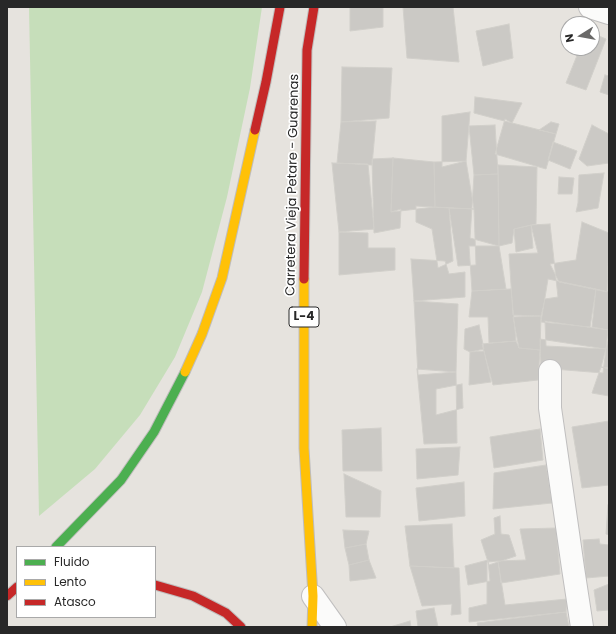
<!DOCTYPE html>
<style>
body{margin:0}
#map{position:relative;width:616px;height:634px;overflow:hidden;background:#e6e3de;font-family:Poppins,sans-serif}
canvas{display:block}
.frame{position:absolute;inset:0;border:8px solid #282828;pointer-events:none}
.legend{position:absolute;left:16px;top:546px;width:140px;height:72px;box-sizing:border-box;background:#fff;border:1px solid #a9a9a9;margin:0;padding:5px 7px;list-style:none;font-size:12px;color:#282828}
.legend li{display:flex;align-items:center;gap:8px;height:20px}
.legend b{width:20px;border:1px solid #a9a9a9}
.north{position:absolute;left:560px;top:16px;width:40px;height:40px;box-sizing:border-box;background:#fff;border:1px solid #a9a9a9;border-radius:50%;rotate:259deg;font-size:11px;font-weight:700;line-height:16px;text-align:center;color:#282828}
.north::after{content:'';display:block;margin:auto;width:14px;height:18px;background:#6a6968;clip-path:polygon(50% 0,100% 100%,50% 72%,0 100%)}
</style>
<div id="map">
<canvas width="616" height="634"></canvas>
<div class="frame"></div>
<ul class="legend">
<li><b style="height:5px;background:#4caf50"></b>Fluido</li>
<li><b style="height:5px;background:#ffc107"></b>Lento</li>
<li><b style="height:5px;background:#c62828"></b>Atasco</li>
</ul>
<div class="north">N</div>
</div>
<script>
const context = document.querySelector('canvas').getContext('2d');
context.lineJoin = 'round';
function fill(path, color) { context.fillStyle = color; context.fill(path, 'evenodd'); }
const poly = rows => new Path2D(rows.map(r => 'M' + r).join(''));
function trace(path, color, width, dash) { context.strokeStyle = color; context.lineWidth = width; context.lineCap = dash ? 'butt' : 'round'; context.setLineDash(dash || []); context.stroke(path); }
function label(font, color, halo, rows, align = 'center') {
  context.font = font + ' Poppins,sans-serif'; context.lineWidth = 3.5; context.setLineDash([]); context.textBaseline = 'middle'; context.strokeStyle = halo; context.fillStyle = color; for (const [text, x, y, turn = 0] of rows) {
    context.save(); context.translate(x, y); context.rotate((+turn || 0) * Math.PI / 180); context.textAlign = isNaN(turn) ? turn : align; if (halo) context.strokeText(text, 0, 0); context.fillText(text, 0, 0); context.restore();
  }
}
fill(poly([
 [29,7,262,7,250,88,227,197,202,292,175,357,140,415,95,469,39,516]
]), '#c6deba');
const building = poly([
 [350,7,383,7,383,27,350,31,350,7],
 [403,7,453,7,459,62,407,58,403,7],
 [509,24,513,58,483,66,476,31,509,24],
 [592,33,606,39,586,90,566,83,580,48,592,48,592,33],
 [342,67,392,68,389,118,341,122,342,67],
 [605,75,609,76,609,95,600,92,605,75],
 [475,97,522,103,512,123,474,113,475,97],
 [470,112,466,161,442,167,442,116,470,112],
 [505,119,512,123,556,134,546,169,495,154,505,119],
 [376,121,372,165,337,163,341,122,376,121],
 [551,122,559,124,556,134,539,130,551,122],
 [495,125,498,174,474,175,469,126,495,125],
 [592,125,609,134,609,163,587,166,579,159,592,125],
 [553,142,577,151,570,169,548,160,553,142],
 [393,158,391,212,401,209,400,228,374,233,372,159,393,158],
 [393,158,434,162,435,207,391,212,393,158],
 [466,161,474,209,435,207,434,162,466,161],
 [332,163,368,164,374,229,339,232,332,163],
 [498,165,537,167,536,224,514,229,512,243,499,246,498,165],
 [604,173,598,208,576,212,578,203,579,175,604,173],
 [498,174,499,246,470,238,474,175,498,174],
 [559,177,574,178,572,194,558,194,559,177],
 [416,206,449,208,453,261,438,268,432,229,416,222,416,206],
 [449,208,474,209,476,265,458,266,449,208],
 [582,222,609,233,607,292,559,282,550,264,576,260,582,222],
 [550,224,558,297,545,299,541,316,513,315,509,254,538,253,531,225,550,224],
 [531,225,533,248,516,252,514,229,531,225],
 [339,232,368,233,368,248,395,248,395,270,339,275,339,232],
 [469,246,499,246,506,289,472,291,469,246],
 [411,259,445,261,449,274,465,272,465,297,414,301,411,259],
 [548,279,596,289,590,327,541,322,548,279],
 [511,289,516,341,489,343,488,317,469,317,472,291,511,289],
 [596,289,609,292,609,330,592,327,596,289],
 [414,301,458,304,456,372,418,375,414,301],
 [541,316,540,350,519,348,513,317,541,316],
 [545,321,608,330,606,349,546,346,545,321],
 [479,325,484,349,470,352,464,349,465,329,479,325],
 [540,339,606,349,603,373,541,368,540,339],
 [516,341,519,348,540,350,538,380,493,385,482,344,516,341],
 [608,341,609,342,609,369,601,367,608,341],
 [484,351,491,382,469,385,470,352,484,351],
 [601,367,609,368,609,396,592,393,601,367],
 [417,369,456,372,457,443,424,444,417,369],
 [462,384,463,408,436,415,436,389,462,384],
 [609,421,609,485,582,488,572,427,609,421],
 [381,428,382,471,343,471,342,430,381,428],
 [540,429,543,460,494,468,490,437,540,429],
 [460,447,458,475,417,479,416,449,460,447],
 [546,465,552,503,493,509,494,473,546,465],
 [344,474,381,491,380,517,346,517,344,474],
 [464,482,465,516,419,521,416,488,464,482],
 [608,505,609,505,609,535,606,534,608,505],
 [500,516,501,534,509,535,516,556,489,565,481,540,495,534,494,518,500,516],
 [452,524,454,568,410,566,405,526,452,524],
 [556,528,560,574,501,583,498,561,526,560,520,529,556,528],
 [343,530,369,531,366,544,345,548,343,530],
 [599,539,600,544,609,545,609,576,586,578,583,540,599,539],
 [366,544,369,560,349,565,345,548,366,544],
 [369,560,376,578,350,581,349,565,369,560],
 [488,560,490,581,468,585,465,566,488,560],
 [498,561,505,605,567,599,566,612,469,622,469,608,487,604,487,562,498,561],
 [410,566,459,568,461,614,451,615,452,604,422,606,410,566],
 [609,584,609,610,597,611,594,590,609,584],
 [434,608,438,627,418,627,416,611,434,608],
 [566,612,569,627,478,627,477,623,566,612],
 [410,621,411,627,390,627,410,621]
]);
fill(building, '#cbc9c5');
trace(building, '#d1cfca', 1);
const street = poly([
 [590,7,609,13],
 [550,371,550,408,573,568,582,627],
 [313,596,335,627]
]);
const fast = poly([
 [56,547,121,480,154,432,185,372]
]);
const slow = poly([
 [304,279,304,448,313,596,312,627],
 [185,372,202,334,222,278,255,130]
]);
const jam = poly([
 [255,130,266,82,280,7],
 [304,279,307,50,314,7],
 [155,585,193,596,226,613,241,627],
 [7,596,17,587]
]);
trace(street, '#c0bfbf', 24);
trace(fast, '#bfbdbc', 11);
trace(slow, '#bfbdbc', 11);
trace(jam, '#bfbdbc', 11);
trace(street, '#fbfbfa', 22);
trace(fast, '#4caf50', 9);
trace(slow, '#ffc107', 9);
trace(jam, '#c62828', 9);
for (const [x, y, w] of [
 [304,317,30]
]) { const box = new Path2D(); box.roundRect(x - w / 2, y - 10, w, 20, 3); context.fillStyle = '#fff'; context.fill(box); trace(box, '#282828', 1); }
label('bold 12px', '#282828', null, [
 ["L-4",304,317]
]);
label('13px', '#282828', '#fff', [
 ["Carretera Vieja Petare - Guarenas",293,185,-89]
]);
</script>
